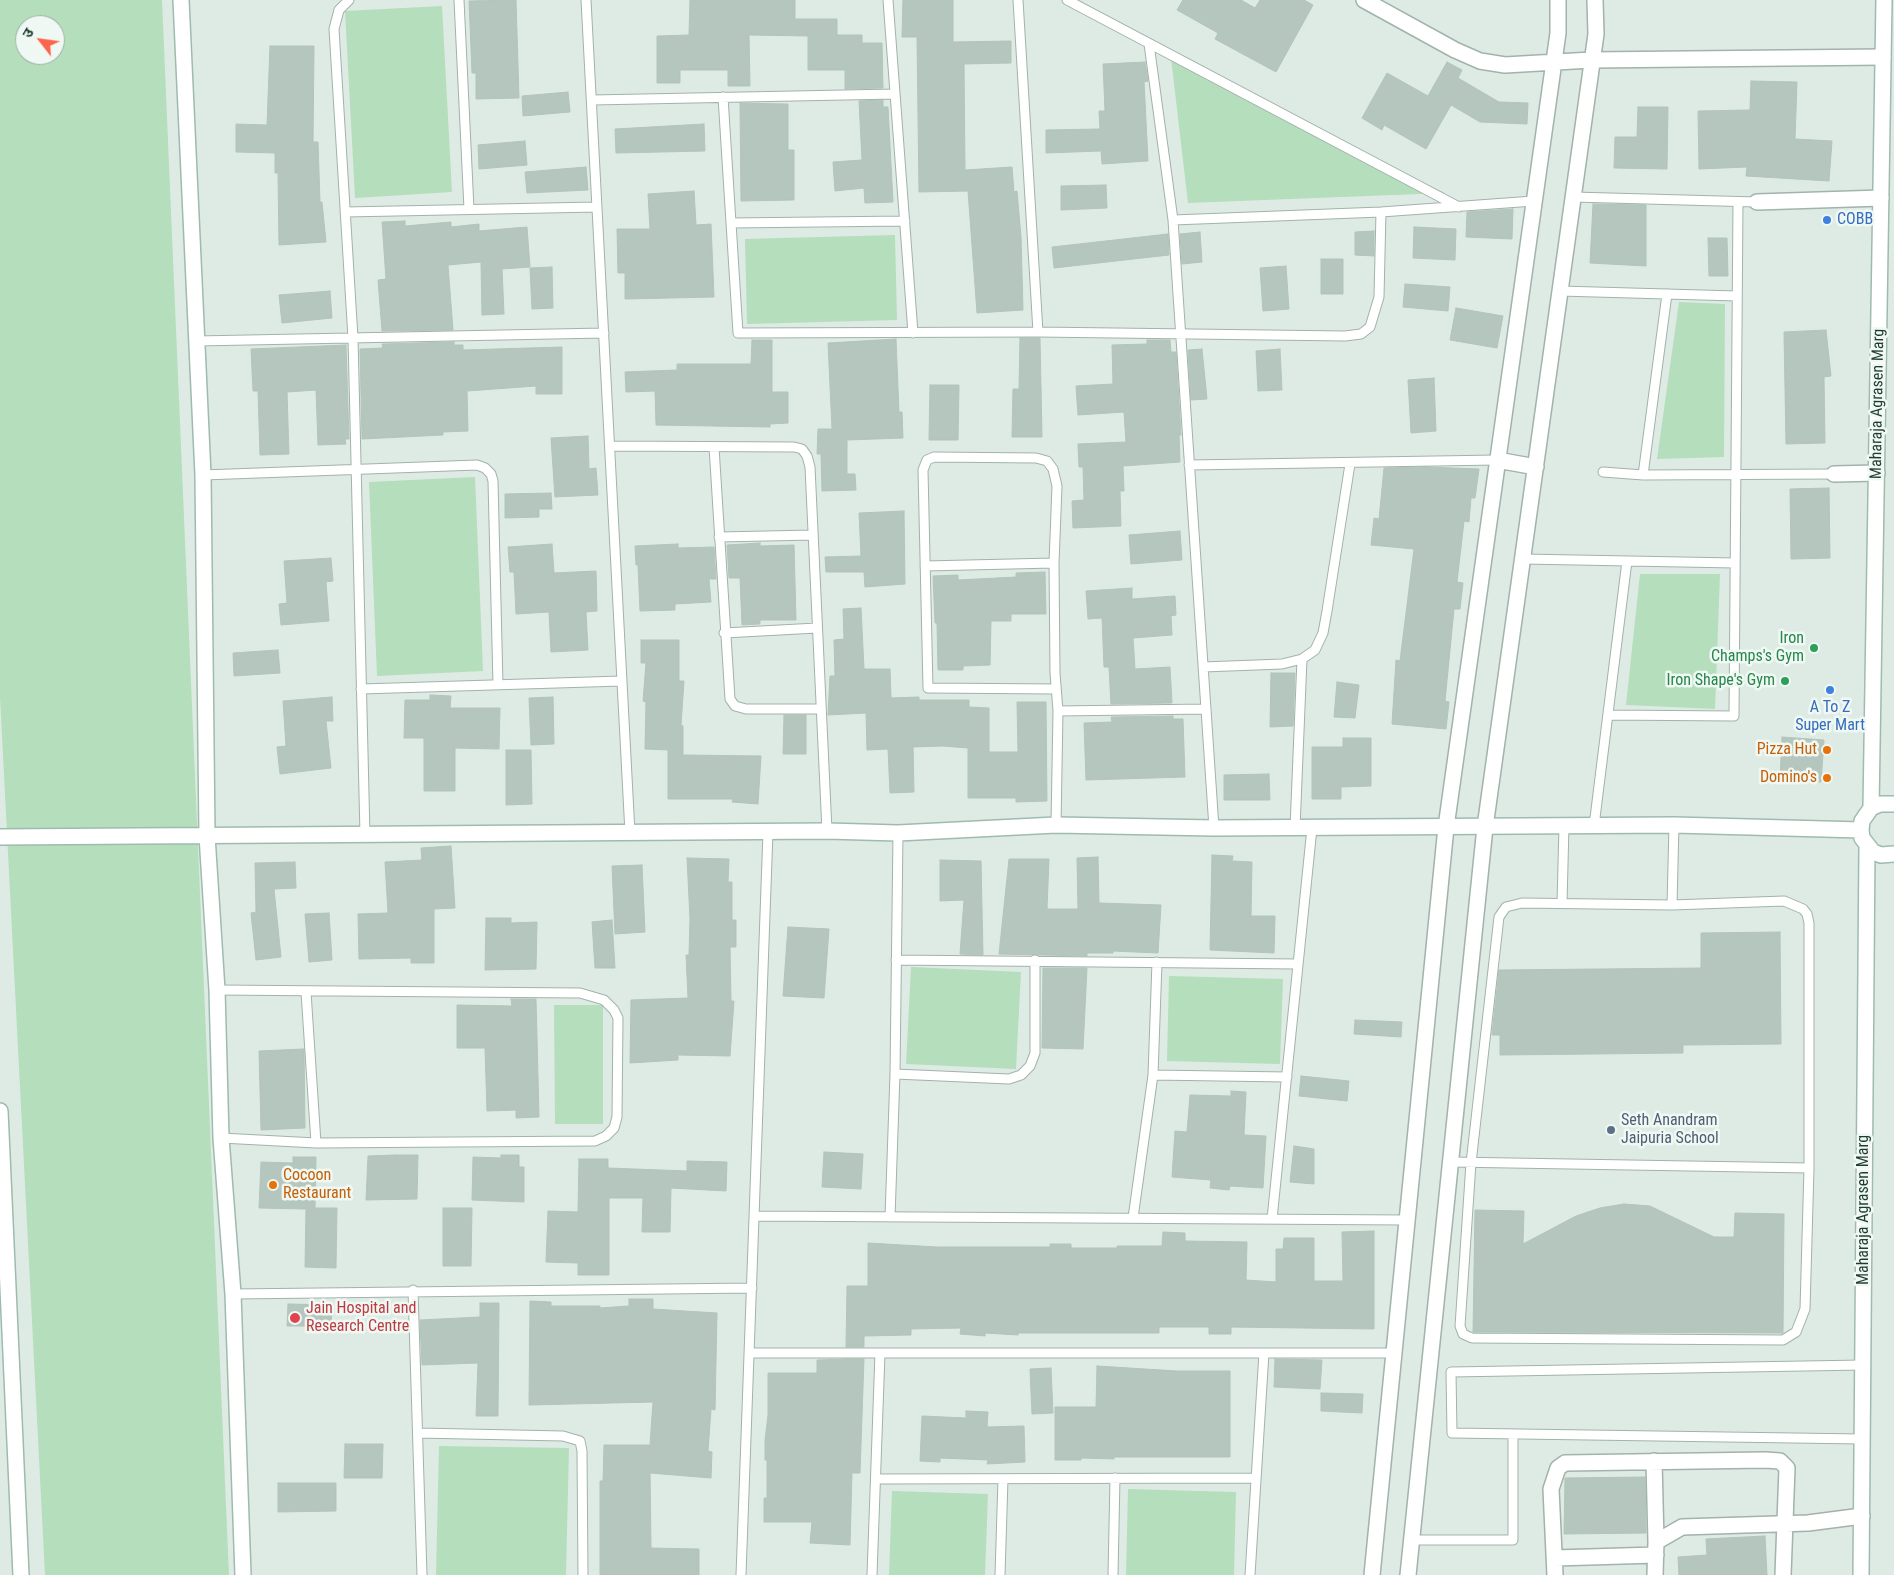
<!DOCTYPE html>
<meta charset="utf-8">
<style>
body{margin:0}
#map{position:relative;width:1894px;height:1575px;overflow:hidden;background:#deebe4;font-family:"Roboto Condensed","Noto Sans Devanagari",sans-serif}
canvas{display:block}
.north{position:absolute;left:15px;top:15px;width:50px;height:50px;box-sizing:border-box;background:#eff8f2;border:1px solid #9cada5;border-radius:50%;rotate:300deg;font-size:14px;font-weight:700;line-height:20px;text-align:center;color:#1f3c31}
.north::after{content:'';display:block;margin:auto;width:18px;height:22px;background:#fb654c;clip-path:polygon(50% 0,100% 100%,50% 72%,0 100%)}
</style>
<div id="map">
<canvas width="1894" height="1575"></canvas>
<div class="north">उ</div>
</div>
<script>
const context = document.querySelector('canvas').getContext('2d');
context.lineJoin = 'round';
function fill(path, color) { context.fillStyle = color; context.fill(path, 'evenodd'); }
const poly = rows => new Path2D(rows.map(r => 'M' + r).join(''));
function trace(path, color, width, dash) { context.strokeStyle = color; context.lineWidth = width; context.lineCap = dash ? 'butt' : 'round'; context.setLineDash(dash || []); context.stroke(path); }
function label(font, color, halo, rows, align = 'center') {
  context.font = font + ' "Roboto Condensed",sans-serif'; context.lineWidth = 5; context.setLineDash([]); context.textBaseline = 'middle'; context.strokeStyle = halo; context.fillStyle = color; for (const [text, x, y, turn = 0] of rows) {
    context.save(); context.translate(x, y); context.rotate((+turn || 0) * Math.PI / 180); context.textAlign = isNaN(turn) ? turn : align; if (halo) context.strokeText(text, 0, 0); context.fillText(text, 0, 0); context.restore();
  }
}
fill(poly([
 [0,0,162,0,229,1575,45,1575,0,697],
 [25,25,55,25,55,55,25,55],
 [442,6,452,192,355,198,345,11],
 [1171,58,1445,193,1188,203],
 [895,235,897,320,747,324,745,239],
 [1679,302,1725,304,1724,457,1657,459],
 [475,477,483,671,377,676,369,482],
 [1640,574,1720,574,1715,709,1626,705],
 [911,967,1021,972,1016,1069,906,1064],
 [1169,976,1283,979,1280,1064,1167,1061],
 [554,1005,603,1005,603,1124,555,1124],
 [439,1446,569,1448,566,1575,436,1575],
 [1128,1489,1236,1492,1234,1575,1126,1575],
 [892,1491,988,1494,985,1575,889,1575]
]), '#b5debc');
const building = poly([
 [516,0,519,98,476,99,476,73,472,73,469,1,516,0],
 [690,0,795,0,795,19,837,19,837,35,862,35,862,43,882,43,883,88,845,89,845,70,808,70,808,36,749,35,750,86,728,86,728,70,680,70,680,83,657,83,657,36,689,35,690,0],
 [903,0,953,0,953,42,1011,41,1011,63,964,64,965,170,1012,167,1014,192,1017,191,1021,237,1023,310,977,313,968,191,919,192,917,37,902,37,903,0],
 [1183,0,1241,0,1255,8,1260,0,1304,0,1313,5,1276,72,1215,39,1218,33,1177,10,1183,0],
 [270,46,314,46,313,142,318,142,320,202,322,202,326,242,279,245,278,173,275,173,275,153,236,152,236,124,267,125,270,46],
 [1145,62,1148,81,1144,82,1148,161,1102,164,1101,151,1046,153,1046,130,1100,129,1099,111,1105,111,1103,64,1145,62],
 [1447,62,1462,70,1458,78,1499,102,1528,103,1527,124,1480,122,1451,105,1426,149,1384,125,1382,130,1362,118,1387,73,1428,96,1447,62],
 [1751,81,1797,82,1795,139,1832,141,1829,181,1746,176,1747,167,1699,169,1698,111,1750,110,1751,81],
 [568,92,570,112,523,116,522,96,568,92],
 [883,100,883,107,888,107,893,202,865,203,864,188,835,191,833,162,862,160,859,101,883,100],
 [740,103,788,104,788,150,794,150,794,200,741,201,740,103],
 [1638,107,1668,107,1667,169,1614,168,1615,137,1637,137,1638,107],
 [704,124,705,151,616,153,615,129,704,124],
 [525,141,527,165,479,169,478,145,525,141],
 [586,167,588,190,527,193,525,172,586,167],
 [1106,185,1107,208,1061,210,1061,186,1106,185],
 [694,191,696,225,711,224,714,297,625,299,625,273,618,273,617,229,650,229,648,194,694,191],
 [1593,204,1646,205,1646,266,1590,263,1593,204],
 [1513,209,1512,239,1466,237,1467,212,1513,209],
 [405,221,405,226,451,222,451,227,479,224,479,231,527,227,530,267,502,269,504,314,482,315,481,262,448,265,453,330,382,331,378,280,386,279,382,222,405,221],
 [1414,227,1456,229,1455,260,1413,258,1414,227],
 [1374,231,1374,256,1355,255,1355,232,1374,231],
 [1200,232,1202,262,1182,264,1180,234,1200,232],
 [1168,234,1169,255,1054,268,1052,247,1168,234],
 [1708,238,1727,238,1728,276,1709,276,1708,238],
 [1321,259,1343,259,1343,294,1321,294,1321,259],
 [1286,266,1289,309,1263,311,1260,268,1286,266],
 [552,267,553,308,532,309,530,268,552,267],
 [1405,284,1450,287,1448,311,1403,307,1405,284],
 [330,291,332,318,282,323,279,295,330,291],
 [1456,308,1503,316,1497,348,1450,340,1456,308],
 [1826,330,1831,376,1824,377,1825,443,1786,444,1784,332,1826,330],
 [1020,338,1040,338,1042,437,1012,437,1013,389,1019,389,1020,338],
 [896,339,899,412,902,412,903,438,847,440,847,474,855,474,856,490,822,491,821,454,817,454,818,429,832,429,828,343,896,339],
 [752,340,772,340,772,392,788,392,788,423,770,424,770,427,656,425,655,391,626,392,625,372,677,370,677,364,751,364,752,340],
 [1147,340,1170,340,1171,352,1176,352,1181,435,1179,435,1180,462,1123,466,1124,491,1120,491,1121,526,1073,528,1072,501,1084,500,1083,467,1079,467,1078,444,1126,442,1124,412,1078,415,1076,386,1113,384,1112,345,1147,344,1147,340],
 [454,342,454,345,463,345,463,350,562,347,562,394,536,394,536,386,467,391,468,431,443,432,443,435,362,439,360,349,383,348,382,344,454,342],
 [346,345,349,439,345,439,346,444,318,445,316,390,287,392,289,454,260,455,258,391,253,391,251,349,346,345],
 [1202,349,1207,399,1191,400,1188,350,1202,349],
 [1280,349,1282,390,1258,391,1256,351,1280,349],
 [1434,378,1436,431,1411,433,1408,380,1434,378],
 [930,385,959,385,958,440,929,440,930,385],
 [588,436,589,469,596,468,598,495,555,497,551,438,588,436],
 [1426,467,1479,469,1475,498,1471,498,1469,522,1464,521,1457,582,1463,583,1460,609,1454,609,1445,701,1449,702,1446,729,1392,724,1396,660,1400,661,1414,549,1371,545,1374,518,1379,519,1384,468,1426,467],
 [1829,488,1830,558,1791,559,1790,489,1829,488],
 [551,493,552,509,539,509,539,517,505,518,505,494,551,493],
 [904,511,905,584,865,587,864,572,826,572,825,557,861,556,859,513,904,511],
 [1180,531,1182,560,1131,564,1129,535,1180,531],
 [760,543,760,546,794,545,796,620,760,620,760,624,742,625,740,578,729,578,727,545,760,543],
 [552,544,554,573,596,571,597,611,586,612,588,650,551,652,549,612,516,614,514,572,510,572,508,547,552,544],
 [678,544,678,548,714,547,716,579,709,579,711,602,675,604,675,610,640,611,638,565,636,565,635,546,678,544],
 [331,558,333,581,326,582,329,621,281,625,279,604,287,603,284,561,331,558],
 [1045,572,1046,614,1011,614,1011,621,991,621,990,665,963,666,963,670,938,670,937,623,935,623,933,576,958,575,958,580,1016,577,1016,573,1045,572],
 [1132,588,1132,599,1175,596,1176,615,1171,616,1172,635,1133,638,1135,669,1170,667,1172,703,1111,704,1109,667,1104,667,1102,618,1088,619,1086,591,1132,588],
 [861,608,864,669,890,669,891,698,919,697,919,700,969,700,969,707,989,708,989,752,1018,752,1017,702,1046,702,1047,801,1016,802,1016,798,968,798,968,748,943,746,913,747,914,792,890,793,888,749,867,750,866,713,828,715,830,676,835,676,834,640,844,639,843,609,861,608],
 [641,640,679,640,679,681,684,681,681,725,683,726,683,755,761,756,758,804,732,802,733,799,668,799,668,750,645,749,646,702,643,701,646,663,641,663,641,640],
 [278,650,280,673,234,676,233,653,278,650],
 [1271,673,1295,673,1293,726,1270,727,1271,673],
 [1337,682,1359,685,1355,718,1334,717,1337,682],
 [430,695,451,696,450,708,500,708,499,749,455,748,455,791,424,791,424,738,404,738,405,700,430,700,430,695],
 [332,697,333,721,326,721,331,768,280,774,277,747,286,746,283,701,332,697],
 [553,697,554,744,531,745,529,698,553,697],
 [784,715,806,715,806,754,783,754,784,715],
 [1173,716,1173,719,1183,719,1185,777,1086,780,1084,723,1112,722,1111,717,1173,716],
 [1782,737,1824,740,1821,782,1780,780,1782,737],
 [1343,738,1371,738,1371,786,1341,787,1341,799,1312,799,1312,747,1343,747,1343,738],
 [506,750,531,750,532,804,506,805,506,750],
 [1269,774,1270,800,1224,800,1224,775,1269,774],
 [451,846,455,908,434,909,434,963,411,963,411,958,359,959,358,914,388,913,385,862,422,860,421,848,451,846],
 [1212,855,1233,856,1232,861,1252,862,1251,916,1275,916,1274,953,1210,950,1212,855],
 [1098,857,1099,903,1161,905,1158,953,1113,951,1113,953,1087,953,1087,956,999,954,1009,859,1049,859,1047,909,1078,909,1077,858,1098,857],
 [687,858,729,859,728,882,732,882,732,920,736,920,736,947,730,947,731,1001,734,1001,730,1056,678,1055,678,1060,630,1063,631,1000,688,998,686,955,689,955,690,919,687,858],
 [940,860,981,861,983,955,960,954,964,900,940,901,940,860],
 [295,862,296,888,274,889,281,957,256,960,251,913,256,912,255,863,295,862],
 [642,865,645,932,615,934,612,866,642,865],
 [329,913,332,960,309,962,305,914,329,913],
 [486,918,511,918,511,923,537,922,536,969,485,970,486,918],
 [612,920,615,968,595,968,592,922,612,920],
 [788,927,829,929,824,998,783,996,788,927],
 [1780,932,1781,1044,1683,1045,1683,1053,1500,1055,1500,1035,1492,1035,1499,970,1701,968,1701,933,1780,932],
 [1043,968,1087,968,1083,1049,1042,1048,1043,968],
 [511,999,536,999,539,1117,516,1118,516,1110,487,1111,485,1048,457,1048,457,1005,512,1006,511,999],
 [1355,1020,1402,1022,1401,1037,1354,1034,1355,1020],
 [304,1049,305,1128,261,1130,259,1051,304,1049],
 [1301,1076,1349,1081,1347,1101,1299,1096,1301,1076],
 [1231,1091,1246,1092,1244,1135,1266,1136,1263,1188,1230,1186,1229,1190,1210,1188,1211,1180,1172,1177,1175,1131,1187,1132,1190,1095,1231,1096,1231,1091],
 [1294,1146,1314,1149,1314,1184,1290,1182,1294,1146],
 [824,1152,863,1154,861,1189,822,1187,824,1152],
 [395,1155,418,1155,417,1199,366,1200,368,1156,395,1155],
 [501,1155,519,1155,519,1167,524,1167,524,1202,472,1200,473,1157,501,1158,501,1155],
 [293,1157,316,1157,315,1208,337,1208,336,1268,305,1267,306,1209,259,1208,261,1162,293,1163,293,1157],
 [579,1159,608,1159,608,1168,687,1171,687,1161,727,1162,726,1191,671,1188,670,1232,642,1232,643,1198,609,1198,609,1275,578,1275,578,1263,546,1262,548,1211,578,1212,579,1159],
 [1624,1204,1650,1206,1714,1237,1734,1237,1735,1213,1784,1214,1783,1333,1473,1332,1475,1210,1524,1211,1523,1244,1576,1216,1600,1208,1624,1204],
 [443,1208,472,1208,471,1266,443,1266,443,1208],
 [1374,1231,1374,1329,1231,1327,1231,1334,1209,1334,1209,1327,1159,1327,1159,1333,1018,1333,1018,1335,985,1333,985,1336,960,1334,961,1328,911,1329,911,1335,864,1336,864,1347,846,1347,847,1286,868,1286,868,1243,937,1247,1050,1247,1050,1244,1071,1244,1071,1248,1117,1248,1117,1246,1162,1246,1163,1232,1185,1233,1185,1241,1247,1242,1246,1280,1276,1282,1276,1249,1283,1249,1284,1238,1314,1238,1314,1281,1343,1281,1342,1232,1374,1231],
 [629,1299,653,1299,653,1309,717,1313,715,1410,711,1409,708,1451,712,1452,711,1478,650,1473,651,1548,699,1549,699,1575,600,1575,600,1481,603,1481,604,1445,650,1445,653,1402,529,1405,530,1301,551,1302,551,1306,600,1306,600,1308,629,1306,629,1299],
 [480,1303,499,1303,498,1416,476,1416,478,1363,422,1365,420,1320,480,1317,480,1303],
 [288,1304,332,1305,331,1326,287,1326,288,1304],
 [846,1359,864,1359,860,1473,852,1473,850,1545,810,1543,812,1522,764,1522,764,1498,767,1498,767,1460,765,1460,765,1440,768,1415,768,1373,817,1373,817,1360,846,1359],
 [1275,1359,1322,1360,1320,1389,1274,1387,1275,1359],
 [1097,1366,1177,1371,1230,1371,1230,1457,1114,1457,1114,1459,1081,1458,1081,1460,1055,1460,1055,1407,1096,1407,1097,1366],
 [1051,1368,1053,1413,1032,1414,1030,1369,1051,1368],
 [1321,1393,1363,1394,1362,1413,1321,1411,1321,1393],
 [966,1411,988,1412,987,1427,1024,1426,1025,1462,987,1464,988,1460,940,1458,940,1462,920,1461,922,1416,966,1418,966,1411],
 [345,1444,383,1444,382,1478,344,1478,345,1444],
 [1645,1477,1646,1533,1564,1534,1565,1478,1645,1477],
 [278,1483,336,1483,336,1511,278,1512,278,1483],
 [1765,1536,1767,1575,1679,1575,1678,1557,1707,1555,1706,1539,1765,1536]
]);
fill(building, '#b4c6bd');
trace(building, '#b1c5ba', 1);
const lane = poly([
 [349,0,339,10,334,29,353,338,365,835],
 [459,0,469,209],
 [586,0,630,833],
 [888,0,913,333],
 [1018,0,1038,332],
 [1067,0,1459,207],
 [1149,44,1173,220,1214,828],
 [723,97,738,333,1038,332,1345,336,1361,334,1370,327,1379,297,1381,212],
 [592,100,895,94],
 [1573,197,1757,202],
 [345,212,597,207],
 [1173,220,1381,212,1534,201],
 [731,223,905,221],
 [1560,291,1737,296],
 [1667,294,1643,475,1834,474],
 [197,341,604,333],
 [610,446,794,447,802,449,807,456,810,467,827,831],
 [714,447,730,699,735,706,746,709,821,709],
 [1189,465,1497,460],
 [1603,472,1643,475],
 [203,475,477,465,485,468,491,474,493,481,498,685],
 [719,537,813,535],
 [1523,559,1735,563],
 [925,566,1054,563],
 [724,633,817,628],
 [1203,667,1282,664,1302,659,1315,650,1323,633,1327,611,1350,464],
 [361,689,622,681],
 [1056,689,928,688,923,470,927,460,934,457,1036,458,1047,461,1053,469,1057,486,1054,563,1055,673,1058,711,1056,825],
 [1058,711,1206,709],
 [1608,715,1734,716,1738,202],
 [1594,826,1627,561],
 [1295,828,1302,659],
 [1784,901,1803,909,1807,914,1809,923,1809,1168,1805,1309,1796,1332,1783,1340,1472,1338,1463,1334,1460,1326,1471,1163,1499,917,1506,907,1522,903,1672,905,1784,901],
 [1562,903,1564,826],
 [1672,905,1674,825],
 [896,960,1298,964],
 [1157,962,1153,1075,1287,1077],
 [217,990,580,993,604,1000,614,1010,618,1018,617,1117,614,1128,606,1136,595,1141,316,1143,221,1138],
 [306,992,316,1143],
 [895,1074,1009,1079,1021,1075,1030,1066,1035,1053,1035,960],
 [1451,1162,1809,1168],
 [754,1216,1407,1220],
 [890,1217,895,1074,898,833],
 [1133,1218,1153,1075],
 [1272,1219,1312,828],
 [413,1290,422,1575],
 [233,1294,752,1288],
 [749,1353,1394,1353],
 [418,1433,563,1436,580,1441,582,1451,583,1575],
 [1862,1439,1452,1433,1451,1372,1863,1365],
 [876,1479,1256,1478],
 [1412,1540,1513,1540,1513,1434],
 [741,1575,768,832],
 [872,1575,880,1353],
 [1000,1575,1003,1479],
 [1113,1575,1115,1478],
 [1250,1575,1264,1353]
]);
const street = poly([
 [1364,0,1455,50,1480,61,1505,65,1591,60,1883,57],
 [1757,202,1881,198],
 [1497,460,1536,467],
 [1834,474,1877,473],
 [1654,1461,1656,1542,1655,1575],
 [1656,1542,1682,1527,1808,1523,1862,1516],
 [1555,1558,1656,1555],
 [1372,1575,1446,827,1558,33,1558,0],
 [1408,1575,1485,827,1596,34,1595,0],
 [1555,1575,1551,1489,1558,1468,1565,1463,1765,1460,1780,1461,1787,1468,1783,1575]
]);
const secondary = poly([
 [181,0,203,475,207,836,217,990,221,1138,233,1294,243,1575],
 [1894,804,1880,804,1871,808,1862,821,1861,830,1862,838,1873,852,1881,855,1894,854],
 [1871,808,1884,0],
 [0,837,827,831,898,833,1056,825,1214,828,1674,825,1861,830],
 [0,1111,21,1575],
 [1861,1575,1867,846]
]);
trace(lane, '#a1b3ab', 11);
trace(street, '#a1b3ab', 18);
trace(secondary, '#9fbbae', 18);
trace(lane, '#fff', 9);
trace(street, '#fff', 15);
trace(secondary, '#fff', 15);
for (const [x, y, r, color] of [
 [1827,220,5,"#3f7fe0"],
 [1814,648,5,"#2e9e5b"],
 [1785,681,5,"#2e9e5b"],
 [1830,690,5,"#3f7fe0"],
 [1827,750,5,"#e8710a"],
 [1827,778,5,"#e8710a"],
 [1611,1130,5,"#5c6f8a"],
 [273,1185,5,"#e8710a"],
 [295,1318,6,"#e0444e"]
]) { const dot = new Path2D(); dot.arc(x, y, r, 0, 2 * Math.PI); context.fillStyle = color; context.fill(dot); trace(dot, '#eff8f2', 2); }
label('16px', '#366cbe', '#eff8f2', [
 ["COBB",1837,220],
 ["A To Z",1830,708,"center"],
 ["Super Mart",1830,726,"center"]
], 'left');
label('16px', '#1f3c31', '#eff8f2', [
 ["Maharaja Agrasen Marg",1878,404,-89],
 ["Maharaja Agrasen Marg",1864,1210,-90]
]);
label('16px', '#27864d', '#eff8f2', [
 ["Iron",1804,639],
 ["Champs's Gym",1804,657],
 ["Iron Shape's Gym",1775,681]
], 'right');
label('16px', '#c56008', '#eff8f2', [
 ["Pizza Hut",1817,750],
 ["Domino's",1817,778],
 ["Cocoon",283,1176,"left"],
 ["Restaurant",283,1194,"left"]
], 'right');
label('16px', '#4e5e75', '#eff8f2', [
 ["Seth Anandram",1621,1121],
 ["Jaipuria School",1621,1139]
], 'left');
label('16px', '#be3a42', '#eff8f2', [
 ["Jain Hospital and",306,1309],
 ["Research Centre",306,1327]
], 'left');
</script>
